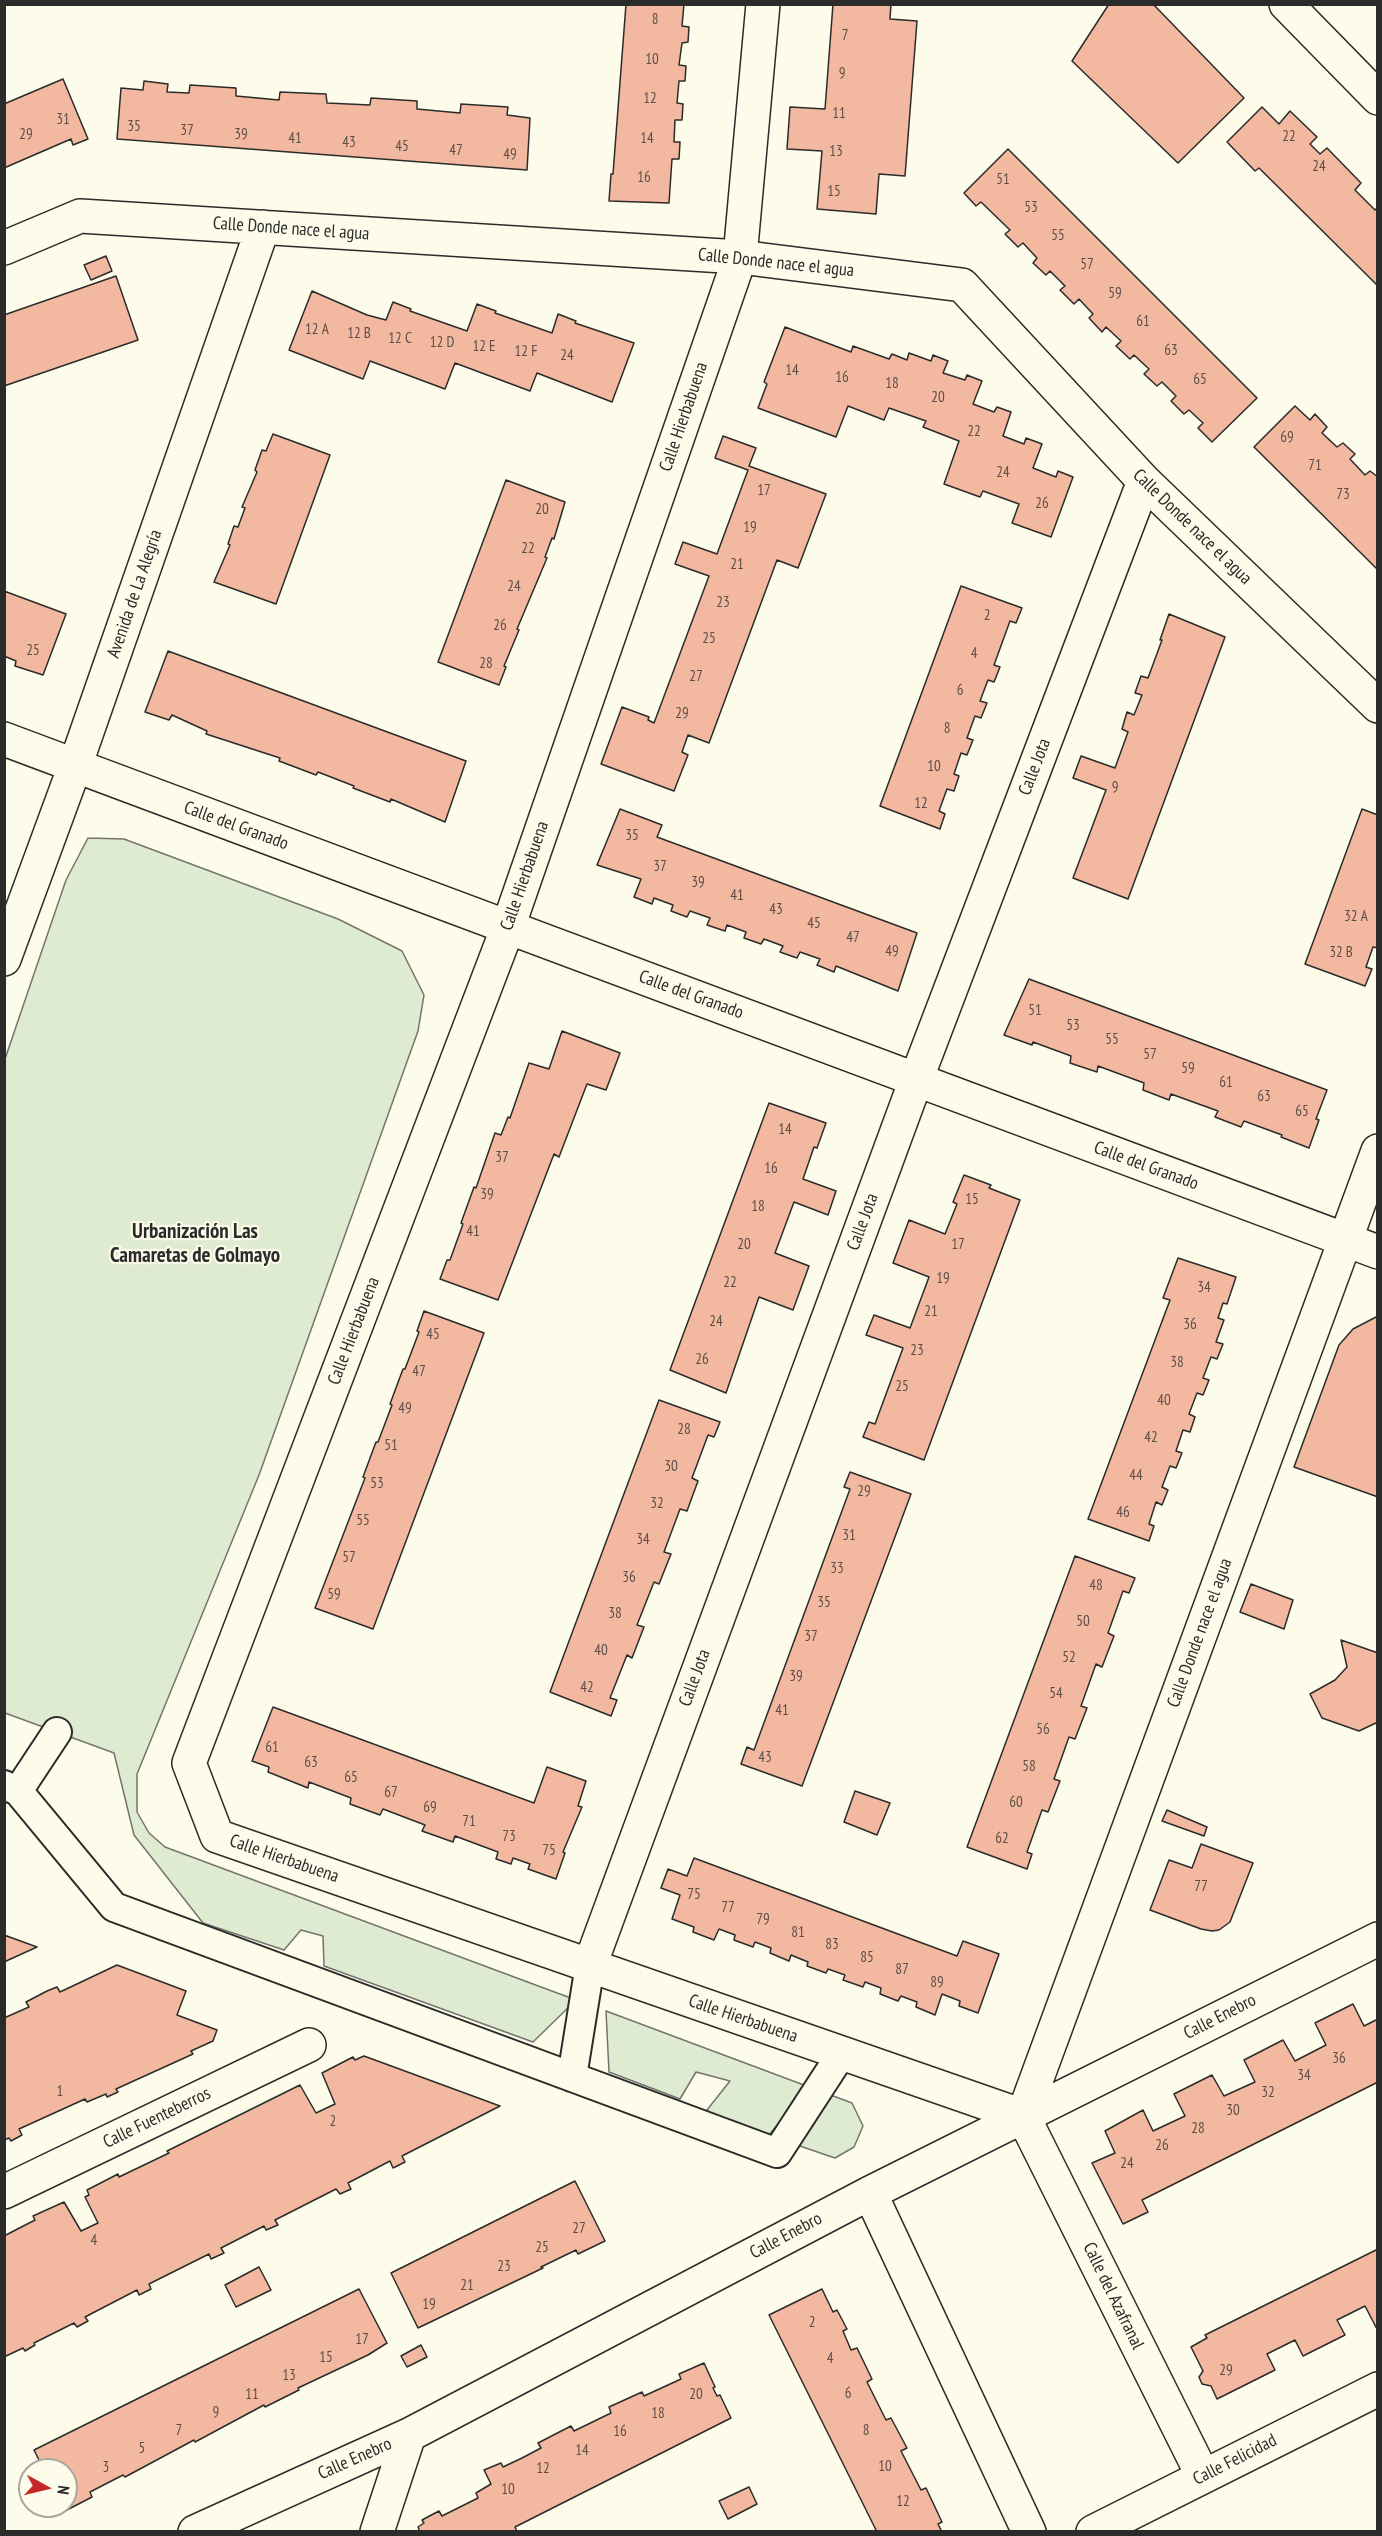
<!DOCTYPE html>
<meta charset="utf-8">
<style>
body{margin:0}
#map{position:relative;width:1382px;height:2536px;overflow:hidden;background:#fdfbea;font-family:"PT Sans Narrow",sans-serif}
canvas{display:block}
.frame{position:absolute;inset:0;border:6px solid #2b2b2b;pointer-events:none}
.north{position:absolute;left:18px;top:2458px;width:60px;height:60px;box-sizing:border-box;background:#fdfbea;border:2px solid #a9a89e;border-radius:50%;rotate:98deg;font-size:16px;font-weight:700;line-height:24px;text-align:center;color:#2b2b2b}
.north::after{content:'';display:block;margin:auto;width:21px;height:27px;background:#c62828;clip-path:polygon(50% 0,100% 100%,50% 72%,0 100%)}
</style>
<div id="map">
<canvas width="1382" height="2536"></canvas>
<div class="frame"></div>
<div class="north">N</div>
</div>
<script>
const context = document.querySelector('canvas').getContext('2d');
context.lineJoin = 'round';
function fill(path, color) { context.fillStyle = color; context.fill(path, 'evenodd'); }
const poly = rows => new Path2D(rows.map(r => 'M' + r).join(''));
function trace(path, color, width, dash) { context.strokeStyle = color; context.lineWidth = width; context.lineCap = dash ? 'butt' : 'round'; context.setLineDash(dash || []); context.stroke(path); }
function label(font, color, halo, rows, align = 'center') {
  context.font = font + ' "PT Sans Narrow",sans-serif'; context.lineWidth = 4.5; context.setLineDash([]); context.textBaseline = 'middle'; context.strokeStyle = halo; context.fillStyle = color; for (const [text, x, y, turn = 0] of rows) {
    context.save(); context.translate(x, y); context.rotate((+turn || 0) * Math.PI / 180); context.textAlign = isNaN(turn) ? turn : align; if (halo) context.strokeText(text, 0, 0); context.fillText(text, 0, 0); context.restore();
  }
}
const green = poly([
 [88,838,124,839,338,919,402,951,424,995,418,1031,259,1475,137,1774,137,1812,149,1833,165,1847,576,2000,533,2042,324,1966,323,1936,301,1930,284,1950,203,1923,134,1835,114,1753,5,1713,5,1059,66,880,88,838],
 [606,2011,852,2103,863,2126,854,2147,835,2158,794,2144,783,2118,759,2147,707,2110,730,2081,696,2072,680,2099,609,2072,606,2011]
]);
fill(green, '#deebd1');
trace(green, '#74746e', 1.5);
const building = poly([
 [626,4,684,4,682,26,689,27,688,42,682,43,679,65,686,66,685,81,679,81,677,103,683,104,682,120,675,120,674,142,680,142,679,159,672,159,669,203,609,201,611,174,613,174,626,4],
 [833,4,891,4,890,19,917,21,905,176,879,174,876,214,817,209,822,151,787,149,790,107,825,109,833,4],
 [1109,4,1153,4,1244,98,1178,163,1072,61,1109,4],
 [63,79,88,139,73,145,71,139,4,168,4,104,63,79],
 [144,81,168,84,167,92,189,93,190,85,236,88,236,96,279,100,280,92,326,94,327,103,370,105,371,98,417,101,417,109,460,113,461,104,508,107,507,115,530,118,527,170,117,139,121,88,143,90,144,81],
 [1262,107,1279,124,1290,111,1317,137,1310,144,1320,154,1327,148,1361,183,1355,190,1375,210,1378,207,1378,286,1259,168,1255,171,1227,142,1262,107],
 [1008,149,1257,398,1212,442,1198,428,1203,423,1189,410,1184,414,1171,401,1176,396,1162,382,1157,386,1144,374,1149,369,1134,355,1130,359,1116,346,1121,341,1106,327,1102,332,1089,318,1093,314,1079,299,1074,304,1060,290,1065,286,1050,271,1046,275,1033,263,1037,258,1023,243,1018,247,1005,234,1010,230,981,202,976,206,964,193,1008,149],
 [106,256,112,271,91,280,84,265,106,256],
 [116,276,138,340,4,386,4,315,116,276],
 [312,291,367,315,386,320,393,302,411,309,410,311,467,331,477,304,496,311,495,313,552,333,558,314,576,321,575,323,634,343,612,402,537,373,530,391,455,363,445,389,370,361,363,379,289,350,312,291],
 [785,327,851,352,853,346,889,359,892,354,907,360,909,353,931,361,933,355,948,361,943,373,965,380,967,375,982,381,973,404,994,412,997,407,1011,412,1003,436,1024,444,1026,438,1042,444,1033,468,1056,477,1058,471,1073,477,1051,537,1012,523,1019,504,983,491,980,497,944,484,959,441,923,427,926,421,889,408,884,420,848,406,836,437,758,408,767,384,764,382,785,327],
 [1295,406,1310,420,1315,414,1327,427,1322,433,1337,447,1343,443,1355,454,1350,459,1365,475,1370,471,1378,477,1378,570,1254,447,1295,406],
 [273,434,330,455,276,604,214,582,230,545,228,544,234,526,238,527,245,508,242,507,257,472,255,470,262,450,266,451,273,434],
 [723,436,756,448,749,466,826,494,798,568,777,560,709,743,688,735,682,752,688,755,674,791,601,764,622,707,649,717,648,720,654,723,709,576,675,564,683,542,717,554,748,470,715,458,723,436],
 [506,480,565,502,554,539,552,538,545,557,547,558,517,629,519,630,504,666,506,667,499,685,438,662,506,480],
 [961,586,1022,608,1016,623,1010,621,994,665,1000,667,994,682,988,680,980,701,987,703,981,718,975,716,967,738,973,740,967,755,961,753,954,774,959,776,954,791,947,789,939,811,945,814,940,829,880,806,961,586],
 [4,591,66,614,43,675,15,666,16,661,4,656,4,591],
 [1169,614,1225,637,1128,899,1073,878,1106,790,1073,778,1081,756,1115,768,1128,732,1122,729,1127,712,1134,715,1142,695,1135,693,1141,676,1148,678,1162,640,1160,640,1169,614],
 [168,651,466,761,445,822,391,799,390,802,353,788,354,786,318,772,316,775,279,761,280,758,206,734,207,731,172,715,169,720,145,712,168,651],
 [620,809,662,825,657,837,917,933,898,991,836,966,834,972,817,965,820,959,800,952,797,958,780,952,783,946,764,939,761,944,744,938,746,932,727,925,725,931,707,925,710,918,690,911,687,917,671,911,673,905,654,898,652,904,634,897,641,879,597,865,620,809],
 [1362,809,1378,815,1378,948,1373,947,1366,967,1372,969,1365,986,1305,964,1362,809],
 [1029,979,1327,1090,1316,1119,1319,1120,1309,1148,1281,1137,1282,1135,1244,1121,1241,1127,1215,1117,1218,1111,1171,1094,1169,1100,1143,1090,1144,1083,1098,1066,1097,1072,1070,1063,1071,1056,1033,1042,1032,1045,1004,1035,1029,979],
 [562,1031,620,1053,606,1090,587,1084,559,1157,554,1154,498,1300,440,1279,447,1260,450,1260,463,1224,461,1223,474,1187,476,1188,495,1133,501,1135,508,1117,510,1118,529,1063,549,1069,562,1031],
 [769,1103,826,1123,817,1148,814,1147,803,1179,836,1191,828,1215,794,1202,775,1253,809,1266,793,1310,759,1297,726,1393,670,1370,769,1103],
 [964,1175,991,1185,989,1188,1020,1200,924,1460,863,1437,869,1422,875,1424,903,1348,866,1335,874,1315,910,1328,929,1277,893,1263,909,1220,945,1234,957,1204,953,1202,964,1175],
 [1178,1258,1236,1277,1227,1304,1223,1303,1218,1318,1224,1320,1216,1342,1223,1344,1217,1359,1211,1357,1203,1378,1209,1380,1203,1395,1197,1393,1189,1414,1195,1417,1190,1432,1183,1430,1176,1451,1182,1453,1176,1468,1170,1466,1162,1487,1168,1490,1162,1505,1156,1502,1149,1524,1154,1526,1149,1541,1088,1519,1170,1300,1163,1298,1178,1258],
 [424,1311,484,1333,373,1629,315,1608,365,1478,363,1477,376,1442,378,1442,392,1405,390,1404,403,1369,405,1369,419,1332,417,1331,424,1311],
 [1378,1316,1378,1497,1294,1467,1339,1345,1353,1329,1378,1316],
 [659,1400,720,1422,714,1437,708,1435,692,1478,698,1481,687,1511,680,1509,664,1552,671,1554,659,1584,654,1582,637,1625,644,1627,632,1658,627,1655,610,1698,617,1700,611,1716,550,1692,659,1400],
 [850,1472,911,1494,802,1786,741,1764,747,1747,754,1750,850,1489,844,1487,850,1472],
 [1075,1556,1135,1578,1129,1593,1123,1591,1108,1633,1114,1636,1102,1667,1096,1664,1081,1706,1087,1708,1075,1739,1069,1737,1054,1779,1060,1781,1048,1812,1042,1810,1027,1852,1032,1854,1027,1869,967,1847,1075,1556],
 [1251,1584,1293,1600,1284,1629,1240,1612,1251,1584],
 [1341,1640,1378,1653,1378,1722,1359,1731,1322,1718,1310,1694,1335,1680,1347,1667,1341,1640],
 [273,1707,534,1803,547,1767,586,1781,578,1806,582,1807,563,1852,565,1853,556,1879,528,1869,530,1864,513,1858,511,1864,496,1859,498,1852,455,1836,453,1842,422,1831,425,1825,383,1809,380,1815,350,1804,351,1798,309,1782,308,1788,268,1772,269,1767,252,1761,273,1707],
 [855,1791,890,1803,877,1835,844,1822,855,1791],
 [1167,1810,1207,1827,1204,1836,1162,1821,1167,1810],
 [1201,1844,1253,1863,1230,1922,1219,1930,1212,1931,1201,1929,1150,1910,1169,1860,1192,1868,1201,1844],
 [694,1858,957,1956,963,1941,999,1954,978,2013,959,2006,960,2001,942,1994,935,2015,916,2007,917,2002,901,1996,898,2001,880,1994,881,1988,865,1982,863,1987,843,1980,845,1975,828,1969,826,1973,807,1966,808,1962,791,1955,789,1961,770,1953,771,1948,755,1942,753,1947,734,1940,735,1935,719,1929,714,1940,693,1932,694,1927,672,1919,680,1895,661,1888,668,1869,687,1876,694,1858],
 [4,1935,37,1947,4,1962,4,1935],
 [117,1965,186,1991,177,2015,217,2030,213,2041,191,2051,193,2054,116,2089,118,2092,107,2097,106,2094,87,2102,85,2099,19,2129,22,2135,11,2141,9,2138,4,2140,4,2018,29,2007,26,2002,47,1991,57,1987,60,1992,117,1965],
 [1353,2004,1364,2026,1378,2019,1378,2082,1142,2200,1148,2212,1123,2224,1092,2163,1115,2153,1105,2131,1143,2110,1153,2131,1185,2116,1174,2094,1212,2075,1224,2096,1255,2082,1244,2060,1283,2040,1295,2061,1326,2045,1315,2023,1353,2004],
 [364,2056,500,2106,402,2156,405,2162,393,2168,390,2161,348,2183,351,2189,340,2194,336,2189,275,2220,278,2225,266,2230,264,2226,221,2248,224,2253,211,2259,209,2254,149,2284,151,2289,139,2295,137,2290,85,2317,88,2321,77,2327,74,2323,34,2343,35,2345,25,2351,23,2348,4,2357,4,2236,35,2220,33,2216,64,2202,81,2231,98,2223,85,2197,89,2195,87,2190,118,2174,119,2177,169,2153,167,2151,300,2085,316,2113,335,2104,322,2073,353,2057,355,2060,364,2056],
 [575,2181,605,2241,578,2254,576,2250,541,2267,543,2268,418,2328,391,2273,575,2181],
 [1378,2249,1378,2331,1365,2306,1337,2320,1345,2335,1303,2356,1295,2340,1267,2354,1275,2370,1217,2399,1211,2386,1202,2384,1199,2377,1203,2371,1191,2347,1207,2338,1205,2335,1378,2249],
 [259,2267,271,2290,236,2307,225,2285,259,2267],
 [359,2289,387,2343,368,2355,298,2388,299,2390,265,2407,264,2405,195,2442,194,2440,125,2477,123,2475,90,2492,92,2497,65,2511,62,2506,66,2506,66,2470,44,2470,34,2450,359,2289],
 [822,2289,833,2312,837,2310,847,2329,843,2331,851,2350,857,2348,872,2379,867,2382,886,2420,891,2418,907,2448,901,2451,921,2490,926,2488,942,2522,938,2524,942,2532,877,2532,769,2315,822,2289],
 [421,2345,427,2357,407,2367,401,2356,421,2345],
 [704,2363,715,2387,713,2388,717,2396,720,2395,731,2418,515,2527,517,2532,420,2532,418,2527,424,2523,422,2520,439,2511,442,2516,478,2498,476,2493,491,2484,484,2470,501,2463,503,2467,522,2458,541,2448,538,2443,571,2426,574,2431,611,2413,609,2407,642,2392,644,2396,681,2379,679,2374,704,2363],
 [749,2487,757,2504,728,2519,719,2501,749,2487]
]);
fill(building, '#f2b8a0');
trace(building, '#2b2b2b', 1.5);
const pedestrian = poly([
 [4,1785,18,1791,114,1907,777,2153,842,2053],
 [18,1791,57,1732],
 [572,2077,590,1965]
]);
const minor = poly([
 [763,4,740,257,508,927,189,1763,217,1836,1023,2116],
 [1286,4,1378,98],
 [4,248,80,216,740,257,962,285,1144,481,1378,706],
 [4,739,1378,1252],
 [4,959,75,766,263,227],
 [590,1965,916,1080,1144,481],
 [1023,2116,1378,1151],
 [1023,2116,1203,2476],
 [4,2192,309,2045],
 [870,2193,1029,2532],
 [195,2532,409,2435,870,2193,1378,1939],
 [377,2532,409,2435],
 [1093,2532,1378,2389]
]);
trace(pedestrian, '#2b2b2b', 32);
trace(minor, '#2b2b2b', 36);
trace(pedestrian, '#fdfbea', 28);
trace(minor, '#fdfbea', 33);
label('15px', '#5d4e48', null, [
 ["8",655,20],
 ["7",845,36],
 ["10",652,60],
 ["9",842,74],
 ["12",650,99],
 ["11",839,114],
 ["31",63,120],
 ["35",134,127],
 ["37",187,131],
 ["29",26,135],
 ["39",241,135],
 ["22",1289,137],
 ["41",295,139],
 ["14",647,139],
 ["43",349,143],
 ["45",402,147],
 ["47",456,151],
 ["13",836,152],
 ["49",510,155],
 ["24",1319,167],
 ["16",644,178],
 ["51",1003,180],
 ["15",834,192],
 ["53",1031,208],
 ["55",1058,236],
 ["57",1087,265],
 ["59",1115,294],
 ["61",1143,322],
 ["12 A",317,330],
 ["12 B",359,334],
 ["12 C",400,339],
 ["12 D",442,343],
 ["12 E",484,347],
 ["63",1171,351],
 ["12 F",526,352],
 ["24",567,356],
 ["14",792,371],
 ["16",842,378],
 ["65",1200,380],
 ["18",892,384],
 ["20",938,398],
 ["22",974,432],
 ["69",1287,438],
 ["71",1315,466],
 ["24",1003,473],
 ["17",764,491],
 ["73",1343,495],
 ["26",1042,504],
 ["20",542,510],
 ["19",750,528],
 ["22",528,549],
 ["21",737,565],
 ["24",514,587],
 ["23",723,603],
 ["2",987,616],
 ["26",500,626],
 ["25",709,639],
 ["25",33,651],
 ["4",974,654],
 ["28",486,664],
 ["27",696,677],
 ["6",960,691],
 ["29",682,714],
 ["8",947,729],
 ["10",934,767],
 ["9",1115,788],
 ["12",921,804],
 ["35",632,836],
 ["37",660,867],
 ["39",698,883],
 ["41",737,896],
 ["43",776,910],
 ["32 A",1356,917],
 ["45",814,924],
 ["47",853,938],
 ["49",892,952],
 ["32 B",1341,953],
 ["51",1035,1011],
 ["53",1073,1026],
 ["55",1112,1040],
 ["57",1150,1055],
 ["59",1188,1069],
 ["61",1226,1083],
 ["63",1264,1097],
 ["65",1302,1112],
 ["14",785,1130],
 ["37",502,1158],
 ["16",771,1169],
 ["39",487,1195],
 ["15",972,1200],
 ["18",758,1207],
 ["41",473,1232],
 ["20",744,1245],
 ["17",958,1245],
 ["19",943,1279],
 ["22",730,1283],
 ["34",1204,1288],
 ["21",931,1312],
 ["24",716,1322],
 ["36",1190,1325],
 ["45",433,1335],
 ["23",917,1351],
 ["26",702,1360],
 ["38",1177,1363],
 ["47",419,1372],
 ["25",902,1387],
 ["40",1164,1401],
 ["49",405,1409],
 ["28",684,1430],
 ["42",1151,1438],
 ["51",391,1446],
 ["30",671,1467],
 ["44",1136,1476],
 ["53",377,1484],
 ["29",864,1492],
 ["32",657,1504],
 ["46",1123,1513],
 ["55",363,1521],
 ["31",849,1536],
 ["34",643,1540],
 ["57",349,1558],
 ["33",837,1569],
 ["36",629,1578],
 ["48",1096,1586],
 ["59",334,1595],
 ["35",824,1603],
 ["38",615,1614],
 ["50",1083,1622],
 ["37",811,1637],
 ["40",601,1651],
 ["52",1069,1658],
 ["39",796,1677],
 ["42",587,1688],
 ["54",1056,1694],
 ["41",782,1711],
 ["56",1043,1730],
 ["61",272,1748],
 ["43",765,1758],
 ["63",311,1763],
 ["58",1029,1767],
 ["65",351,1778],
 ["67",391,1793],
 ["60",1016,1803],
 ["69",430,1808],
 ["71",469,1822],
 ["73",509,1837],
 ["62",1002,1839],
 ["75",549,1851],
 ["77",1201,1887],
 ["75",694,1895],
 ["77",728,1908],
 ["79",763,1920],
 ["81",798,1933],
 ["83",832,1945],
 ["85",867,1958],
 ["87",902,1970],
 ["89",937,1983],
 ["36",1339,2059],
 ["34",1304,2076],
 ["1",60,2092],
 ["32",1268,2093],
 ["30",1233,2111],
 ["2",333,2122],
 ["28",1198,2129],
 ["26",1162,2146],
 ["24",1127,2164],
 ["27",579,2229],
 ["4",94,2241],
 ["25",542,2248],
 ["23",504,2267],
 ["21",467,2286],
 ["19",429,2305],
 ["2",812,2323],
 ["17",362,2340],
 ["15",326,2358],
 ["4",830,2359],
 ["29",1226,2371],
 ["13",289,2376],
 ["6",848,2394],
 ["11",252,2395],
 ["20",696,2395],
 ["9",216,2413],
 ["18",658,2414],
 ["7",179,2431],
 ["8",866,2431],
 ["16",620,2432],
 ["5",142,2449],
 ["14",582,2451],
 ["10",885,2467],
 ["3",106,2468],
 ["12",543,2469],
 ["10",508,2490],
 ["12",903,2502]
]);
label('18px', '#2b2b2b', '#fdfbea', [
 ["Calle Donde nace el agua",291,229,4],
 ["Calle Donde nace el agua",776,263,6],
 ["Calle Hierbabuena",684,417,-71],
 ["Calle Donde nace el agua",1192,527,44],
 ["Avenida de La Alegría",135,594,-71],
 ["Calle Jota",1035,767,-69],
 ["Calle del Granado",236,826,20],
 ["Calle Hierbabuena",525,876,-71],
 ["Calle del Granado",691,995,20],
 ["Calle del Granado",1146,1166,20],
 ["Calle Jota",863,1222,-70],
 ["Calle Hierbabuena",354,1331,-69],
 ["Calle Donde nace el agua",1200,1633,-70],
 ["Calle Jota",695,1678,-70],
 ["Calle Hierbabuena",284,1859,19],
 ["Calle Enebro",1220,2017,-27],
 ["Calle Hierbabuena",743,2019,19],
 ["Calle Fuenteberros",157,2118,-26],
 ["Calle Enebro",786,2236,-28],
 ["Calle del Azafranal",1113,2296,64],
 ["Calle Enebro",355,2459,-24],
 ["Calle Felicidad",1235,2460,-27]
]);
label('bold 21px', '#2b2b2b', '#fdfbea', [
 ["Urbanización Las",195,1232],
 ["Camaretas de Golmayo",195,1256]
]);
</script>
